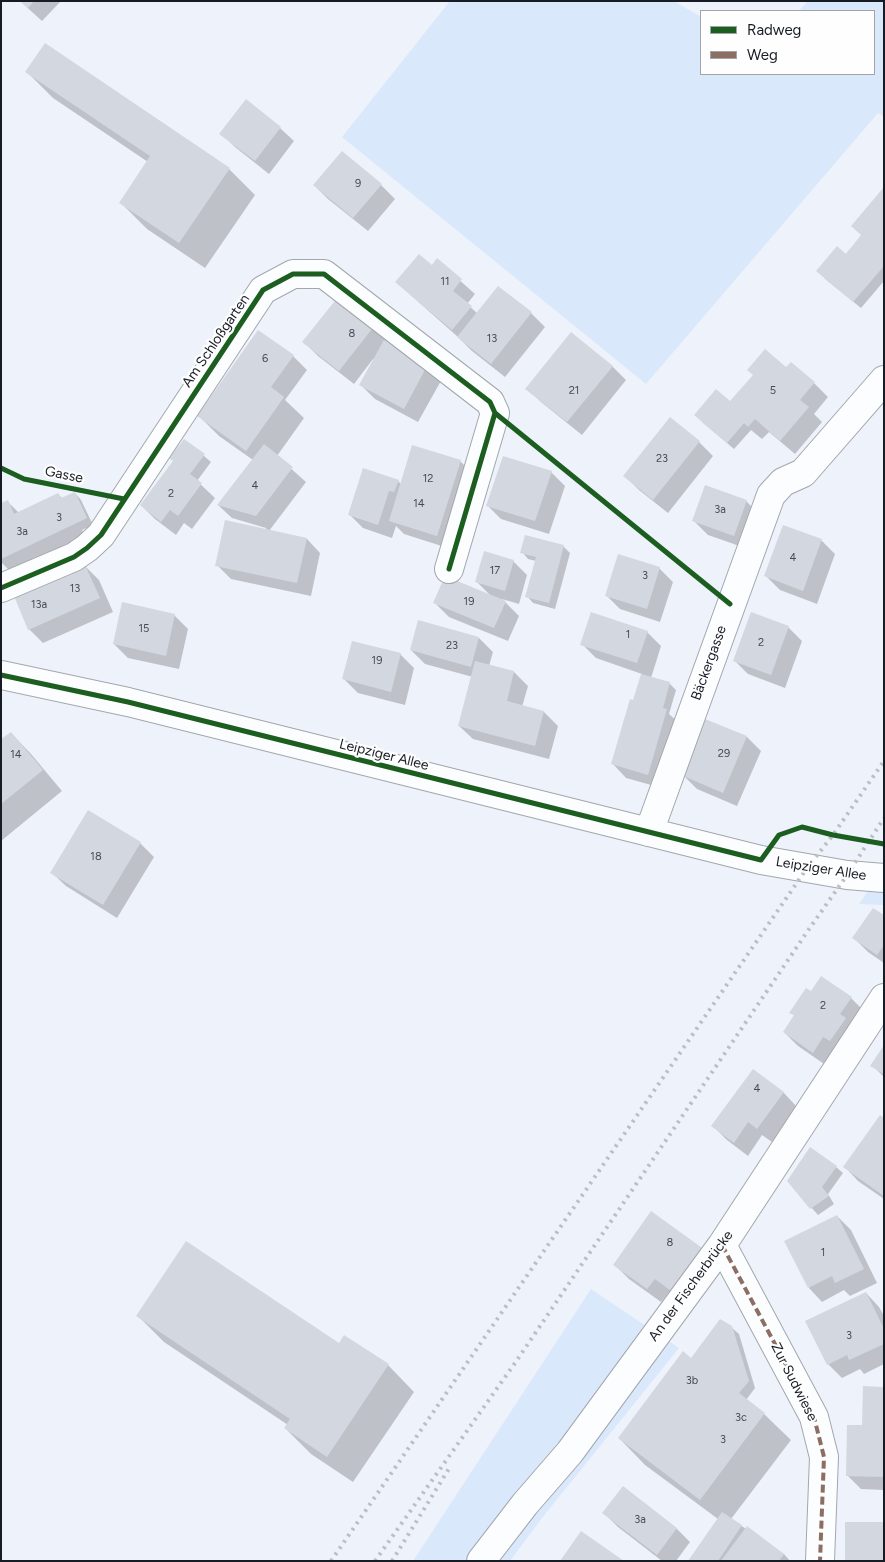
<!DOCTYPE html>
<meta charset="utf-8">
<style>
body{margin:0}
#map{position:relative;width:885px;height:1562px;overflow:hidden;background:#eef2fa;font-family:Figtree,sans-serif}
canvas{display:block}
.frame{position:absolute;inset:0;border:2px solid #171c24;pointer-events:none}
.legend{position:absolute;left:700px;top:10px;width:175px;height:65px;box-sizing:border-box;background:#fefefe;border:1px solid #a2a4a7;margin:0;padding:6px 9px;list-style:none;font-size:15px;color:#171c24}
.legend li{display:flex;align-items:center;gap:10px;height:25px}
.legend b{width:25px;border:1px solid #a2a4a7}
</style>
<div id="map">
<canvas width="885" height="1562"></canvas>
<div class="frame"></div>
<ul class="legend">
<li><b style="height:6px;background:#1b5e20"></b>Radweg</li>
<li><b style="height:6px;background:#8d6e63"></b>Weg</li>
</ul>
</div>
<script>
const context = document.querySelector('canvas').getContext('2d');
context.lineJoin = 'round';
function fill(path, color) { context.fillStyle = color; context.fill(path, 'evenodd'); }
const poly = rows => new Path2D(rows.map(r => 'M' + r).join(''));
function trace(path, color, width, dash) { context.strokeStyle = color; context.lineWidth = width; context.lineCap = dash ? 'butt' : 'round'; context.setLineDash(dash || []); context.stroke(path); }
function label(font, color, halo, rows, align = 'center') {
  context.font = font + ' Figtree,sans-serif'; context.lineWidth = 4.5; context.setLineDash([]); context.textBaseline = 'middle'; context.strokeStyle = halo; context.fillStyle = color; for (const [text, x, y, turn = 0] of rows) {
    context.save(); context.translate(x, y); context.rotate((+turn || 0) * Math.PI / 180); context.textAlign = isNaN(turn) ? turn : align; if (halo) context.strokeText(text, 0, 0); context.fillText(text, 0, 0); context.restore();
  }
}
fill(poly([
 [450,1,674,1,701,17,701,74,874,74,874,11,799,11,808,1,884,1,884,117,878,113,646,384,342,137],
 [884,868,884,905,859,904],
 [591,1289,679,1348,542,1518,510,1561,413,1561]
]), '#dae8fc');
fill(poly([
 [20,1,61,1,42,21],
 [27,72,229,169,255,195,205,268,147,229,121,203,148,162,53,98],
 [280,128,294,141,269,174,235,147,221,133],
 [314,185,381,185,395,199,368,231,328,199],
 [884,189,884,281,861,308,824,278,862,236],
 [437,260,475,294,467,304,477,313,531,313,545,327,505,377,472,351,458,337,396,282,432,266],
 [338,298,388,340,386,343,442,379,418,422,375,399,361,385,375,360,373,359,354,384,318,356,304,342],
 [293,356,307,370,285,400,304,418,277,456,306,482,269,531,307,539,320,553,311,596,231,579,217,565,266,530,266,528,232,518,218,505,253,460,219,436,199,416],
 [612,366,626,380,582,435,541,402,527,388],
 [786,369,814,383,828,397,814,414,822,422,795,454,769,432,762,439,751,430,734,449,702,422,731,402,754,375],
 [670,419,699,442,713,456,668,513,639,490,625,476],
 [185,440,211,462,197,481,215,498,192,529,184,523,176,535,155,519,141,505,174,462],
 [460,461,474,475,451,549,404,534,396,526,392,538,363,528,349,514,398,481,401,484],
 [551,472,565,486,549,534,501,519,487,505],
 [75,493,81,500,93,525,82,530,86,538,13,574,1,562,1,505,8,502,19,513,58,494,63,499],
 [746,501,760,515,748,549,708,535,694,521],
 [526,537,564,547,570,553,555,609,533,603,527,596,536,561,528,559,522,552],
 [821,540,835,554,817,604,780,590,766,576],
 [513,561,527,575,519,604,502,599,519,616,508,641,449,617,435,603,491,596,477,582],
 [85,566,99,580,113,612,43,643,29,629],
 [659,568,673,582,660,622,620,609,606,595],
 [174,615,188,629,179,669,128,658,114,644],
 [788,627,802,641,785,688,748,674,734,660],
 [647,632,661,646,651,678,669,683,676,690,669,714,680,724,662,788,626,778,613,764,634,702,642,674,596,658,582,644],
 [479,638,493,652,489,666,514,672,528,686,522,707,544,712,558,726,549,759,473,739,459,726,473,677,425,664,411,650],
 [400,654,414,668,405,705,358,693,344,679],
 [706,720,747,737,761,751,737,806,697,789,683,775],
 [11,733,31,754,62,791,1,841,1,741],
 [140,843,154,857,117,918,66,886,52,873],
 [884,917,884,963,868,952,854,938],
 [811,993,851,998,865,1012,827,1066,798,1046,784,1032,795,1016,791,1012],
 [884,1047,884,1077,872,1065],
 [753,1071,784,1093,797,1107,772,1142,762,1135,748,1156,727,1140,713,1126],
 [884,1119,884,1199,858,1181,845,1167],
 [836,1167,843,1173,828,1194,834,1204,818,1215,788,1181],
 [652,1213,688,1305,669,1292,661,1302,629,1279,615,1265],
 [837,1216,851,1230,877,1283,850,1296,844,1290,822,1302,809,1288],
 [866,1293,879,1307,884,1316,884,1364,864,1374,860,1369,842,1378,828,1364],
 [138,1316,339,1345,388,1365,414,1392,353,1482,311,1454,285,1428,288,1425,164,1342],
 [731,1327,739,1334,755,1388,746,1400,764,1414,791,1440,731,1519,784,1554,790,1561,689,1561,718,1519,645,1465,619,1438,692,1359],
 [884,1388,884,1490,861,1489,847,1475,863,1426],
 [604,1513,676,1528,690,1542,676,1561,662,1561,618,1527]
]), '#0003');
fill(poly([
 [20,1,34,1,28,8],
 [45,43,230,168,179,243,119,203,150,156,25,72],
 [246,99,281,127,255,161,219,134],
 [342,151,382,184,353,218,313,185],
 [884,187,884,266,853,302,816,271,837,246,846,254,861,235,851,226],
 [419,254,432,265,437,258,462,279,453,291,472,306,452,330,395,282],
 [498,286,532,312,491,364,457,337],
 [338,297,375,325,339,371,302,342],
 [258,330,294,355,271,387,284,397,246,451,197,416],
 [571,332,613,366,567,422,525,389],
 [384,340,428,364,404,409,359,385],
 [765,349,786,367,791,362,815,382,800,400,809,407,780,441,755,419,748,427,744,423,727,443,694,415,716,389,730,401,753,375,747,370],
 [670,417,700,441,653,500,623,476],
 [184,439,205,454,190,474,202,483,178,516,170,510,161,522,140,505,173,461,169,458],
 [264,444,293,467,256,516,217,505],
 [412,445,461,460,437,536,389,521],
 [503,456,552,471,535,521,486,506],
 [363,468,399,480,394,492,389,491,378,525,348,515],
 [705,485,747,500,734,536,692,521],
 [75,492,87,518,1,559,1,503,8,500,14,514,58,493,61,498],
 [225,520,307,538,297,583,215,566],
 [783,525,822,539,803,591,764,576],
 [525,535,564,545,549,603,525,597,536,557,520,553],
 [484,551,514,560,505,591,475,582],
 [618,554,660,567,647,609,605,596],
 [85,565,100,598,28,630,14,596],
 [445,576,506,601,494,628,433,603],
 [122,602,175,614,166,656,113,644],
 [591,612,648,631,637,663,580,645],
 [751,612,789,626,771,675,733,661],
 [418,620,479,637,471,667,410,650],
 [352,641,401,653,391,692,342,679],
 [475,661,514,671,507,701,544,711,535,746,458,726],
 [641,674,670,682,663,708,667,709,648,775,611,764,630,699,633,700],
 [705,719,747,736,723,793,681,775],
 [11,732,43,770,1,804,1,739],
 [88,810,141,842,103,905,50,873],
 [873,908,884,915,884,945,877,955,852,938],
 [821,976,852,997,840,1014,846,1018,830,1041,823,1037,813,1053,783,1032,794,1015,789,1013,806,988,811,991],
 [884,1045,884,1074,870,1066],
 [753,1069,784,1092,757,1129,748,1122,734,1143,711,1126],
 [880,1115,884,1118,884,1196,843,1167],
 [810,1147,837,1166,822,1187,829,1196,810,1209,787,1181],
 [651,1211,705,1250,674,1293,655,1279,647,1289,613,1265],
 [837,1215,864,1269,835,1283,832,1276,808,1288,784,1241],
 [186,1241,339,1343,344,1335,389,1364,327,1457,284,1428,290,1419,136,1316],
 [866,1292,884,1329,884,1344,849,1360,847,1355,827,1365,805,1321],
 [720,1319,732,1326,749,1381,739,1393,765,1413,700,1500,618,1438,683,1351,691,1358],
 [863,1386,884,1387,884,1477,846,1476,847,1425,862,1425],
 [623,1486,677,1528,657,1555,602,1513],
 [722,1512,742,1525,718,1561,688,1561],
 [845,1522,884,1522,884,1561,845,1561],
 [747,1526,784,1554,779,1561,721,1561],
 [581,1531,624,1561,560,1561]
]), '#d3d8e0');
const minor = poly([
 [1,588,74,557,87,548,101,535,263,290,293,274,324,274,490,402,495,413,449,569],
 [649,832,771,495,783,482,803,473,884,380],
 [722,1245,814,1417,824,1457,820,1561],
 [481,1561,525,1504,570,1452,722,1245,884,998]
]);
const major = poly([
 [1,675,128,702,761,860,847,875,884,878]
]);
trace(minor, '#a3a7ae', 30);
trace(major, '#a3a7ae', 30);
trace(minor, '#fcfdfe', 28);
trace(major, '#fcfdfe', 28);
trace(poly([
 [331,1561,807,868,833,835,884,761],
 [375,1561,515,1363,807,932,847,875,884,818],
 [392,1561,450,1467]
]), '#bdbec0', 4, [2.5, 5]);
trace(poly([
 [722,1245,814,1417,824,1457,820,1561]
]), '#8d6e63', 4, [8, 4]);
trace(poly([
 [495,413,730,604],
 [1,468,24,479,124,499],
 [1,588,74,557,87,548,101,535,263,290,293,274,324,274,490,402,495,413,449,569],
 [1,675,128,702,761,860,779,835,802,827,833,835,884,844]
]), '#1b5e20', 5);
label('11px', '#464b53', null, [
 ["9",358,184],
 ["11",445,282],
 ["8",352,334],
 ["13",492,339],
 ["6",265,359],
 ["21",574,391],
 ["5",773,391],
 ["23",662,459],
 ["12",428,479],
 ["4",255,486],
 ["2",171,494],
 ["14",419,504],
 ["3a",720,510],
 ["3",59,518],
 ["3a",22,532],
 ["4",793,558],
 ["17",495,571],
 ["3",645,576],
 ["13",75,589],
 ["19",469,602],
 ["13a",39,605],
 ["15",144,629],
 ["1",628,635],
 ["2",761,643],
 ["23",452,646],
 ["19",377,661],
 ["29",724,754],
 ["14",16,755],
 ["18",96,857],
 ["2",823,1006],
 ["4",757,1089],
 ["8",670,1243],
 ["1",823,1253],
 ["3",849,1336],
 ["3b",692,1381],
 ["3c",741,1418],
 ["3",723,1440],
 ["3a",640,1520]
]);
label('14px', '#171c24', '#fefefe', [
 ["Am Schloßgarten",216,341,-56],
 ["Gasse",64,475,11],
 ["Bäckergasse",709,663,-70],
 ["Leipziger Allee",384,755,14],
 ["Leipziger Allee",821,869,9],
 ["An der Fischerbrücke",691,1286,-54],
 ["Zur Sudwiese",794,1382,63]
]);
</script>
